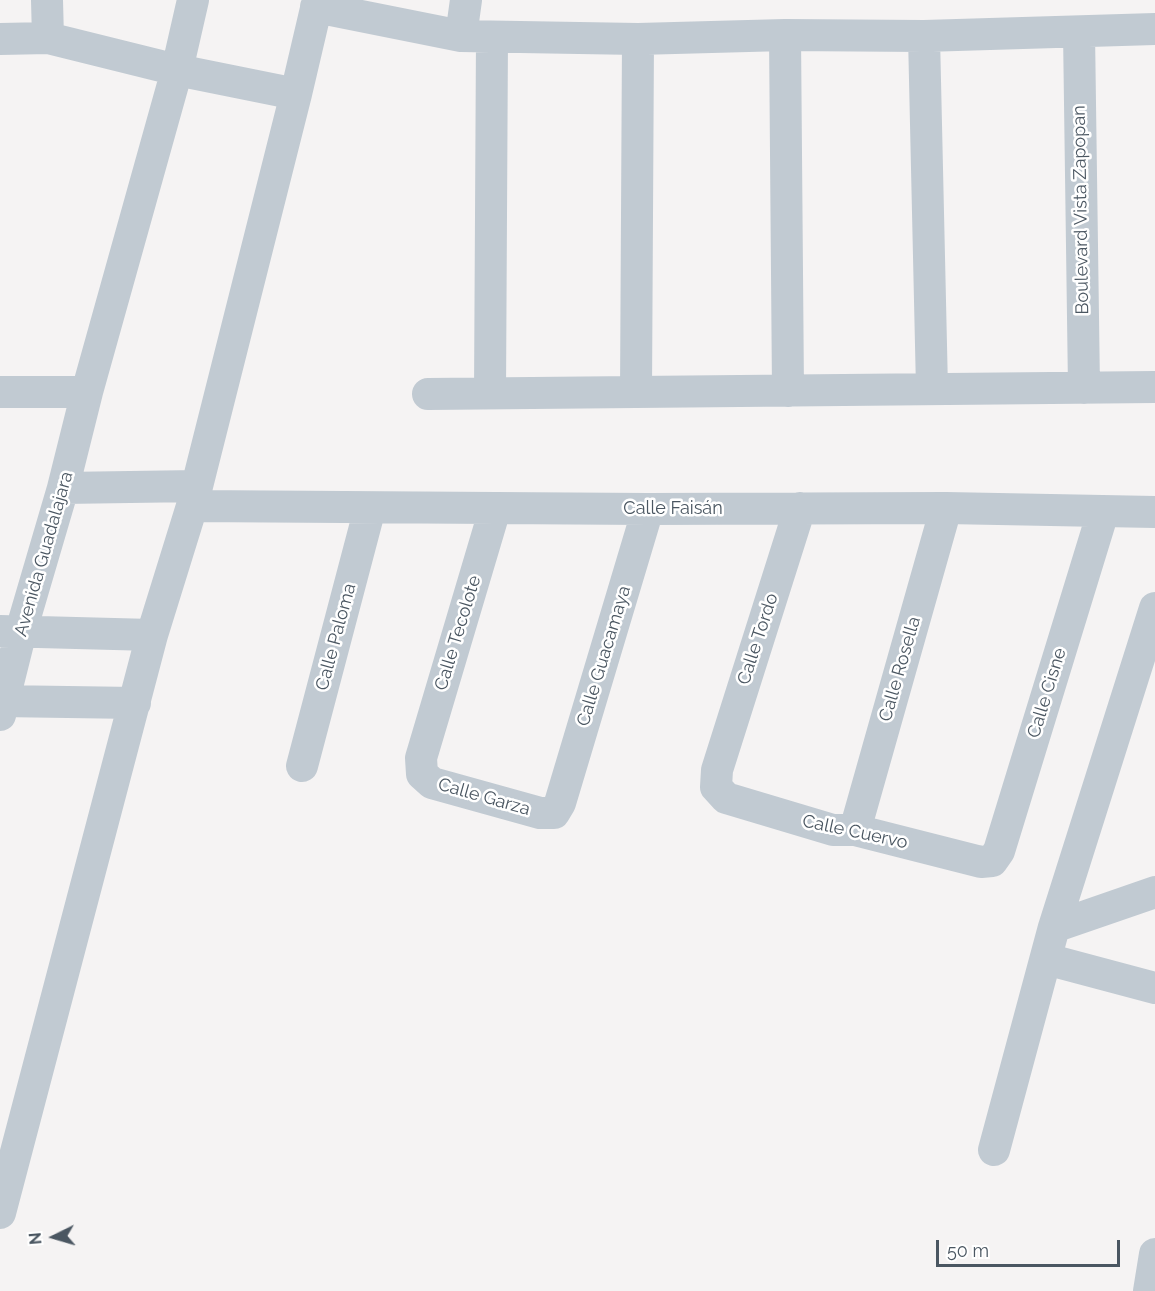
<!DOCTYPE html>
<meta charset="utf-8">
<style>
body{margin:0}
#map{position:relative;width:1155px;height:1291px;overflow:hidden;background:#f5f3f3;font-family:Raleway,sans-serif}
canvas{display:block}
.north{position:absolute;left:24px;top:1207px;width:60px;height:60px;-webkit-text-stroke:4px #fff;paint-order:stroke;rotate:265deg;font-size:16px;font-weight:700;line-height:24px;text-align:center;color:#4a5661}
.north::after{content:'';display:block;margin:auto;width:21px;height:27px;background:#4a5661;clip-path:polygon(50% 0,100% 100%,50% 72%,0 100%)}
.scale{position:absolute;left:936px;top:1240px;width:184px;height:27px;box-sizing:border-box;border:3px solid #4a5661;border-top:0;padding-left:8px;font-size:18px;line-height:21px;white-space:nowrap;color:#4a5661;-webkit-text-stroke:4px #fff;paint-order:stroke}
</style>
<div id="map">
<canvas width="1155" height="1291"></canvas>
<div class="north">N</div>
<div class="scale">50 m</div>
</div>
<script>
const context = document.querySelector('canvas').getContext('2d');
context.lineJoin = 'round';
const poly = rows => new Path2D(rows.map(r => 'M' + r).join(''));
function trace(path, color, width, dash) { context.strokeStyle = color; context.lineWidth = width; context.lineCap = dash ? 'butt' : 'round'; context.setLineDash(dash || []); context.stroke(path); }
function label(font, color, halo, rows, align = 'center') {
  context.font = font + ' Raleway,sans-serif'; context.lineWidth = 5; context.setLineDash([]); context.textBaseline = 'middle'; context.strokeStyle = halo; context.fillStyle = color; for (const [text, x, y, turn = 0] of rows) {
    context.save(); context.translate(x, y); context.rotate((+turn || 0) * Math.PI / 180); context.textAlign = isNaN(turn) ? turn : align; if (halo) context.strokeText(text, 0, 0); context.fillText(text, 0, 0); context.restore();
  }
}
trace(poly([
 [47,0,48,38],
 [316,7,461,36,638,39,785,35,924,36,1155,29],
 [1079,32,1084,388],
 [785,35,788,391],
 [461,36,466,0],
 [924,36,932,389],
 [0,39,48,38,177,70,296,94],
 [0,392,87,392],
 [636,392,638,39],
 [490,393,492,37],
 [428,394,1155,387],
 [63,488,197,486],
 [192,506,648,509,946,508,1155,512],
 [800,508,717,770,716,787,726,798,833,830,855,830,981,862,992,861,999,851,1103,512],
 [495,509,421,758,422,774,432,783,540,813,554,813,560,803,648,509],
 [0,631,152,635],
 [0,701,135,703],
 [0,715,21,631,63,488,87,392,177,70,193,0],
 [302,766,370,508],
 [855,830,946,508],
 [1054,927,1155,892],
 [1046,959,1155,988],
 [994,1150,1054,927,1155,608],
 [0,1213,152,635,192,506,296,94,318,0],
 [1149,1291,1155,1254]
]), '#c1cad2', 32);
label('18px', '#4a5661', '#fff', [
 ["Boulevard Vista Zapopan",1081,210,-91],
 ["Calle Faisán",673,509],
 ["Avenida Guadalajara",44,554,-74],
 ["Calle Tecolote",458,633,-73],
 ["Calle Paloma",336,637,-75],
 ["Calle Tordo",758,639,-72],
 ["Calle Guacamaya",604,656,-73],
 ["Calle Rosella",900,669,-74],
 ["Calle Cisne",1047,693,-73],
 ["Calle Garza",484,797,16],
 ["Calle Cuervo",855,832,12]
]);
</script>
